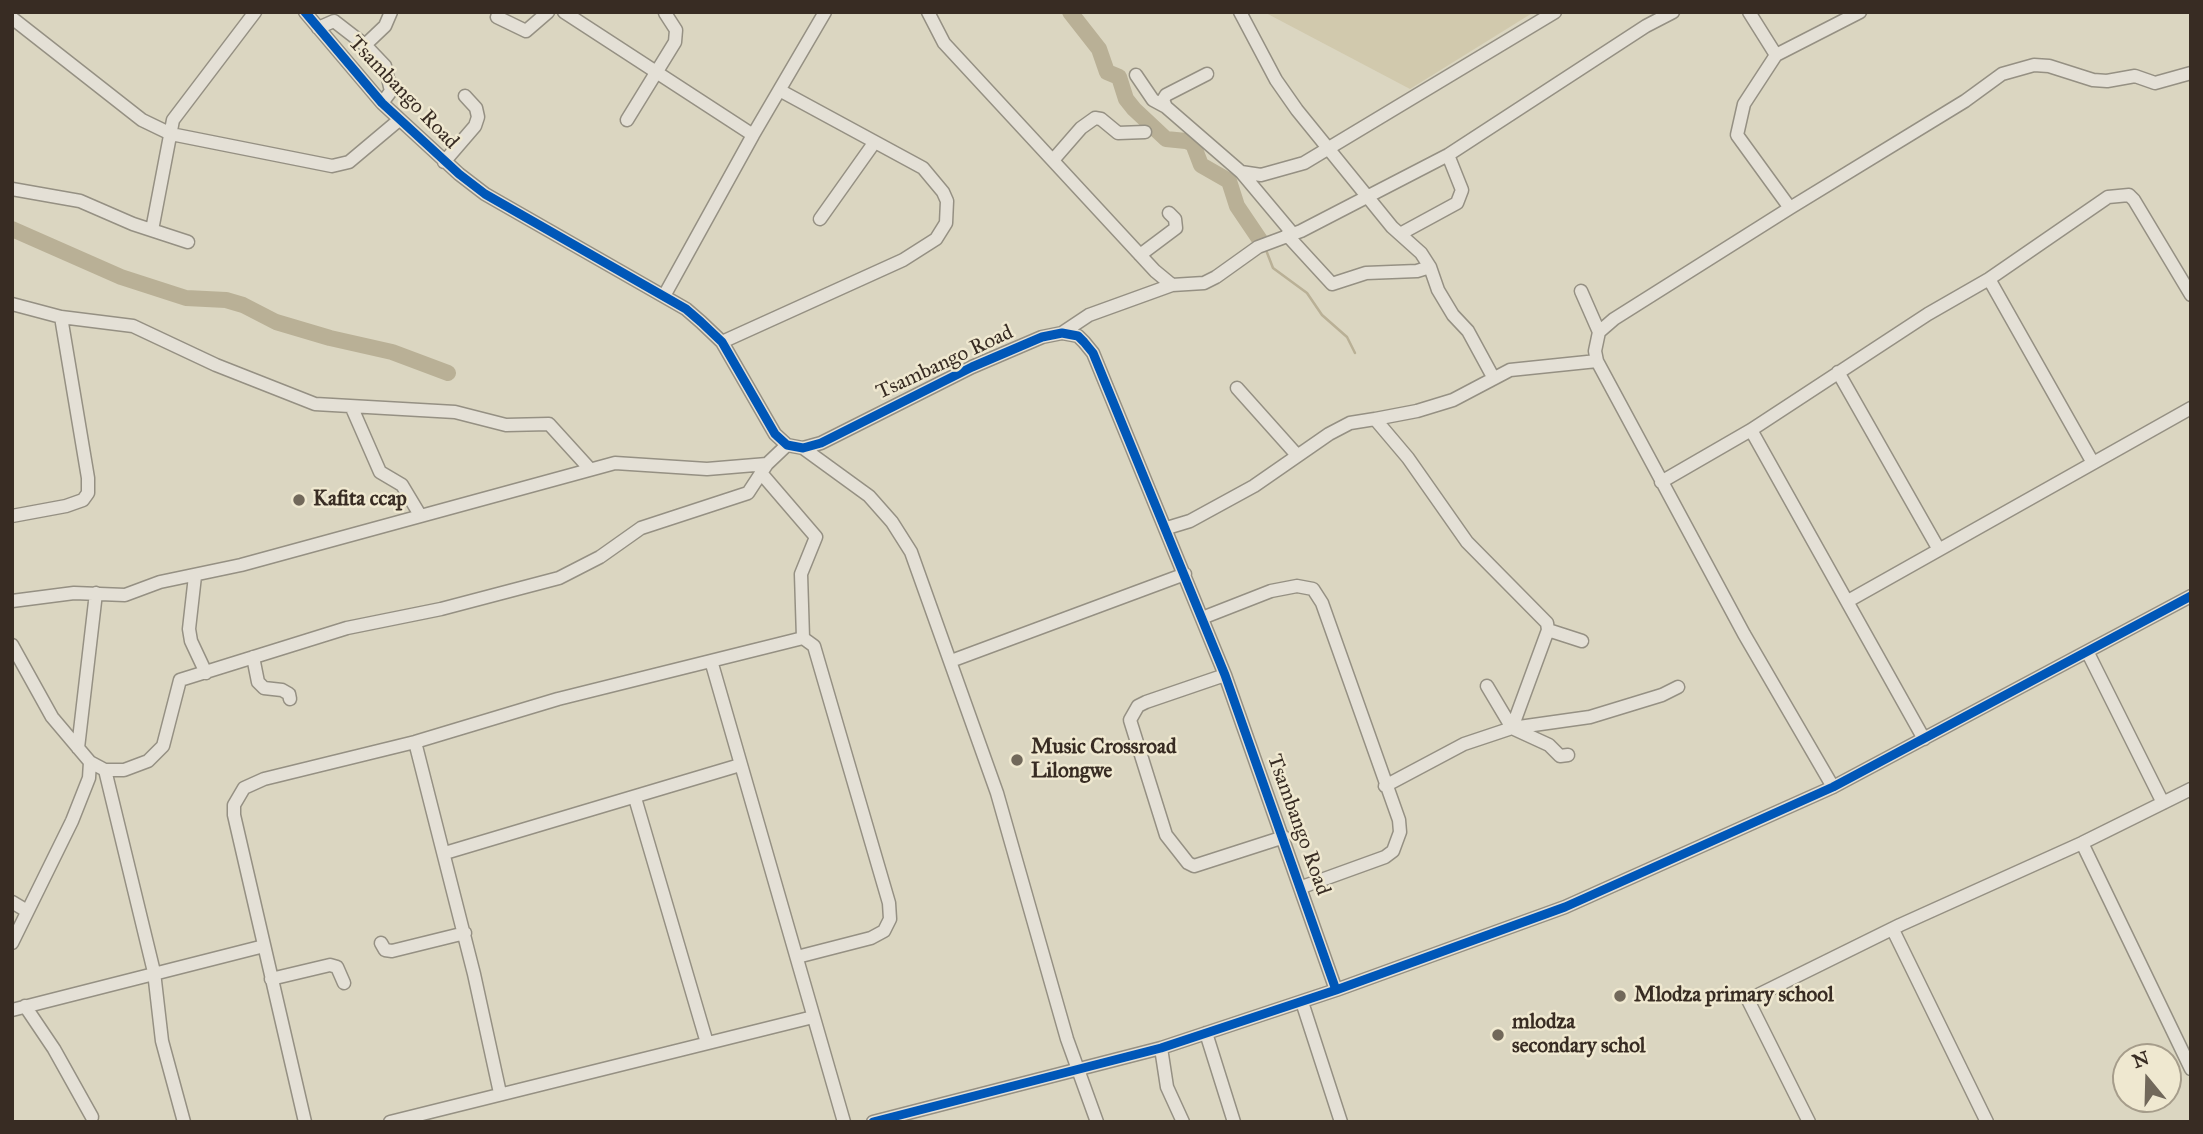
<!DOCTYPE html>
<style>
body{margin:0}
#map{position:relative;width:2203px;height:1134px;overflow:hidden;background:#dbd6c1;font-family:"IM FELL Great Primer",serif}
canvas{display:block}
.frame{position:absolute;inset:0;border:14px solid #382c23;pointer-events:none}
.north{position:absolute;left:2112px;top:1043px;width:70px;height:70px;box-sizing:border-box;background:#efe8d0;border:2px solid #a69d8b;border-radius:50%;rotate:341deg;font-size:19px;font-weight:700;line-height:28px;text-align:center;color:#382c23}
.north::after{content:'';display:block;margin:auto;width:24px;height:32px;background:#71685a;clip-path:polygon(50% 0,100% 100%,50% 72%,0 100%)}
</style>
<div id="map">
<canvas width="2203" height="1134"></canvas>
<div class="frame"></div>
<div class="north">N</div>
</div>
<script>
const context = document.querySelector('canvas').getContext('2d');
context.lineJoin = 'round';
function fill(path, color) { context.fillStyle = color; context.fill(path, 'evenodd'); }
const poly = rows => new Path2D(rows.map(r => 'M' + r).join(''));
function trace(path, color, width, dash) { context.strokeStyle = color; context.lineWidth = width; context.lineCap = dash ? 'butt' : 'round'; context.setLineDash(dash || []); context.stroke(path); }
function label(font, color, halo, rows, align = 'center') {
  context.font = font + ' "IM FELL Great Primer",serif'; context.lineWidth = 5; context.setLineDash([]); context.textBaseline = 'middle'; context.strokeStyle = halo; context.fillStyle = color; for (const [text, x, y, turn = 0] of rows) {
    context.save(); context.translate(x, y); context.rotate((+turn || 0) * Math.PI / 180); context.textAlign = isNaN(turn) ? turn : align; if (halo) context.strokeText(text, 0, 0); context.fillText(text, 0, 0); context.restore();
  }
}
fill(poly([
 [1264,12,1534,12,1410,89]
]), '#d1c9ad');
trace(poly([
 [1266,250,1273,268,1307,293,1322,315,1347,337,1355,353]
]), '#b9b096', 2.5);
trace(poly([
 [1070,12,1099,49,1107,72,1119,77,1126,99,1134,109,1166,139,1186,141,1193,144,1201,165,1229,181,1237,206,1262,243],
 [12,229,121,277,186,298,226,300,243,305,276,322,330,338,392,352,448,373]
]), '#b9b096', 16);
const minor = poly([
 [305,12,382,103,459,174,485,194,686,309,701,322,722,342,775,434,787,445,803,448,821,443,972,367,1042,337,1062,333,1078,336,1084,342,1093,353,1225,675,1336,990],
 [564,12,753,135],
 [928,12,944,43,1155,271,1172,285],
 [1240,12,1276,80,1297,110,1392,227,1421,253,1430,267,1438,290,1453,315,1468,331,1493,377],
 [1749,12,1776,55],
 [497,17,526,31,548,12],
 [12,18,142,120,171,134,332,166,349,162,399,120],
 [318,28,334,21,365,45,385,66,391,91,382,103],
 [365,45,385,26,391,12],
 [1136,75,1153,100,1166,107,1241,172,1293,234],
 [1166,107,1163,100,1166,95,1207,74],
 [627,120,675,42,676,30,665,13],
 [1054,159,1081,128,1095,118,1101,119,1118,133,1145,132],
 [444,162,475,126,478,117,476,108,465,96],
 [1241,172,1261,175,1304,163,1555,12],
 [12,189,80,201,133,224,188,242],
 [1790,208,1737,135,1744,104,1776,55,1860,12],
 [820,219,874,143],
 [152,230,173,120,255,12],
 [1400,234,1457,203,1462,190,1448,155],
 [1287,235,1332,284,1366,273,1417,271,1430,267],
 [1140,255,1176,228,1175,219,1169,213],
 [1989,279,2093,463],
 [1581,291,1599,332],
 [664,296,753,135,825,12],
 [12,304,61,317,133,326,216,365,315,404,455,412,506,425,549,424,589,468],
 [1062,333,1089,315,1172,285,1204,283,1216,277,1258,247,1301,231,1448,155,1646,26,1673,12],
 [722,342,903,260,936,239,946,223,947,201,943,192,923,168,781,91],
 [1838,372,1938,548],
 [1237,388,1296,454],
 [352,408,380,472,402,485,420,515],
 [1375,419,1417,411,1453,400,1510,370,1597,361],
 [1751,430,1924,739],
 [803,448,869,496,892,522,911,552,997,793,1067,1039,1097,1122],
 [761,473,816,537,801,574,803,638],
 [1661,482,1751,430,1928,314,1989,279,2108,197,2129,195,2134,200,2191,295],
 [12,516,66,506,83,500,88,493,88,478,61,317],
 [1167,528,1190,521,1254,486,1329,434,1350,423,1375,419,1408,458,1467,542,1547,623,1548,630,1512,728],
 [195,576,189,629,191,641,206,673],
 [12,601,74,593,125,595,160,582,241,565,615,463,707,469,767,464],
 [1848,601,2191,408],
 [1202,618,1271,591,1297,586,1313,589,1322,603,1399,820,1400,832,1393,851,1385,857,1302,887],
 [1548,630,1582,641],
 [12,645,52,717,90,762,105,770,124,770,148,761,163,746,180,680,347,628,441,609,559,578,600,557,641,528,748,493,767,464,787,445],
 [2088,653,2163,803],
 [253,657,258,682,264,688,282,690,289,694,290,699],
 [951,661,1185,574],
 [712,664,844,1122],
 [1225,675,1146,702,1138,706,1130,720,1166,835,1188,863,1194,866,1284,837],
 [1487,686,1512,728,1549,745,1560,756,1568,755],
 [415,742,474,974,500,1093],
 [78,748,96,593],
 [105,770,154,972,162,1041,184,1122],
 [1385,786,1464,744,1512,728,1590,717,1662,695,1678,687],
 [1833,787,1744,634,1597,361,1595,351,1599,332,1614,319,1790,208,1965,101,2002,74,2034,65,2049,66,2093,80,2107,81,2135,76,2155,83,2191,73],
 [635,798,707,1043],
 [2082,843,2191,1069],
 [445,853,740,765],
 [12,902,27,911],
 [1893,930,1987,1122],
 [12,943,72,821,89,778,90,762],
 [381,943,385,950,392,951,465,933],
 [271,979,330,965,337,967,344,983],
 [1302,1002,1341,1122],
 [25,1006,54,1049,92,1117],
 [12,1010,264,946],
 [1206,1033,1234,1122],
 [1161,1048,1167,1087,1183,1122],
 [305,1122,234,815,234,805,244,788,264,779,415,742,558,699,803,638,814,646,889,903,890,919,884,931,871,938,797,957],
 [390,1122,813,1017],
 [873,1122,1161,1048,1336,990,1565,907,1833,787,2191,596],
 [1809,1122,1748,1000,1900,925,2082,843,2191,789]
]);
trace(minor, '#959083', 15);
trace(minor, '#e4e0d6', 12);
trace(poly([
 [305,12,382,103,459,174,485,194,686,309,701,322,722,342,775,434,787,445,803,448,821,443,972,367,1042,337,1062,333,1078,336,1084,342,1093,353,1225,675,1336,990],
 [873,1122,1161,1048,1336,990,1565,907,1833,787,2191,596]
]), '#0057b8', 9);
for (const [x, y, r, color] of [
 [299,500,7,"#71685a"],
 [1017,760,7,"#71685a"],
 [1620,996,7,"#71685a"],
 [1498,1035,7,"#71685a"]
]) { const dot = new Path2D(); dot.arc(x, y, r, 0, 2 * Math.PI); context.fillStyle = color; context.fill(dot); trace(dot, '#efe8d0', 2.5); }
label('21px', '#382c23', '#efe8d0', [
 ["Tsambango Road",403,93,46],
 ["Tsambango Road",945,363,-25],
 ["Tsambango Road",1298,825,70]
]);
label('bold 21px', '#382c23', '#efe8d0', [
 ["Kafita ccap",313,500],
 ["Music Crossroad",1031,748],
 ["Lilongwe",1031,772],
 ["Mlodza primary school",1634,996],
 ["mlodza",1512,1023],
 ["secondary schol",1512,1047]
], 'left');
</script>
